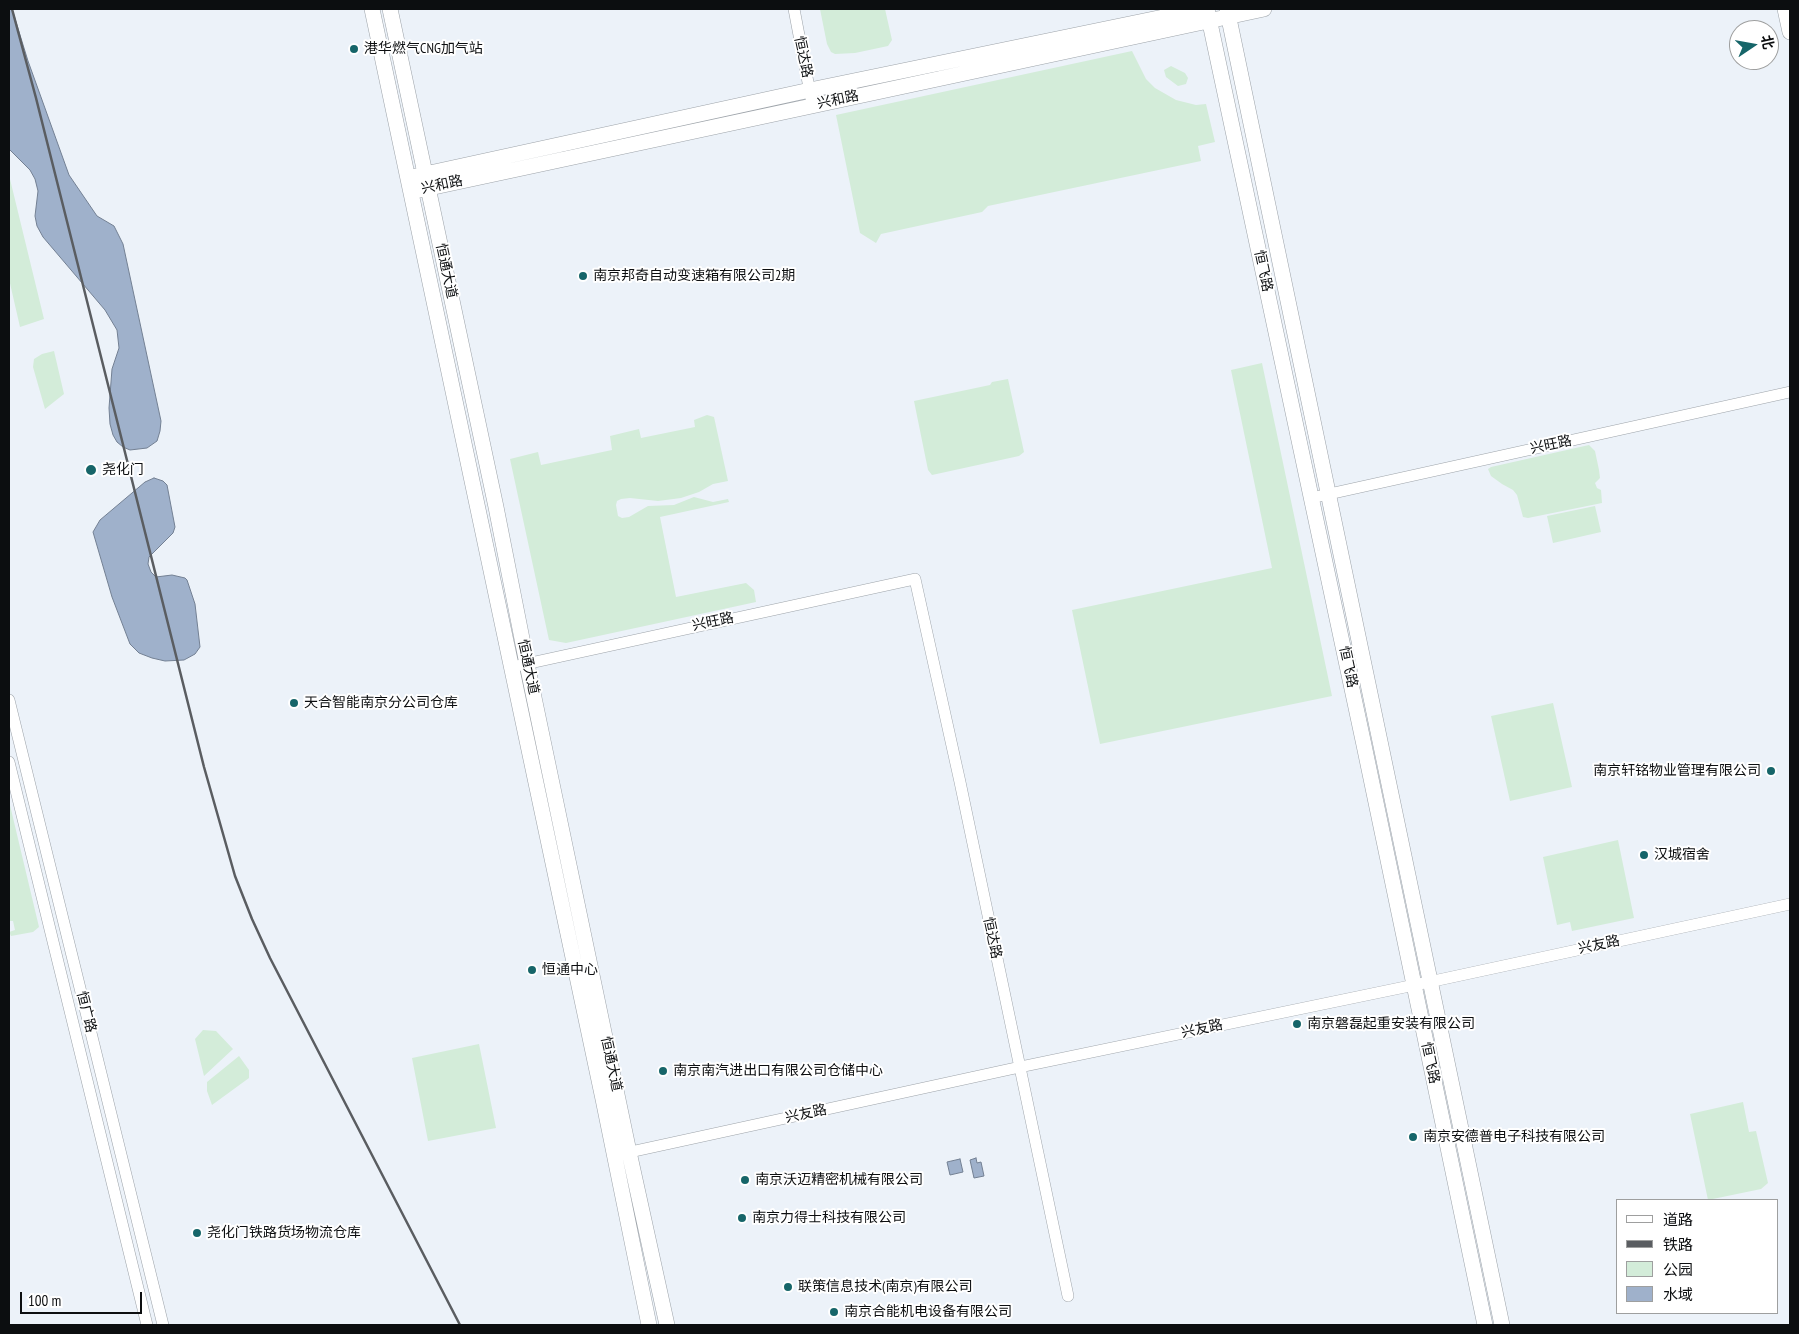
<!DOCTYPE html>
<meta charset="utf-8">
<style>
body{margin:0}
#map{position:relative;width:1799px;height:1334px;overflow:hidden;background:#ecf2f9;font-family:"PT Sans Narrow","Noto Sans SC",sans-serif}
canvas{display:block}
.frame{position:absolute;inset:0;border:10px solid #0c0e10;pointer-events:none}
.legend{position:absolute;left:1616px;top:1199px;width:162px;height:115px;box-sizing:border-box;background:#fff;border:1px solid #9e9f9f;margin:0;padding:6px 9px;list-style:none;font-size:15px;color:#0c0e10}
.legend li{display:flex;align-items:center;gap:10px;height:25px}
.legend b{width:25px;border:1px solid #9e9f9f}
.north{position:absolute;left:1729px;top:20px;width:50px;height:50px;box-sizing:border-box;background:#fff;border:1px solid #9e9f9f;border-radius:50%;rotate:78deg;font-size:14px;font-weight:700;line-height:20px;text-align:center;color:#0c0e10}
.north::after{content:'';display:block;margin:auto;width:18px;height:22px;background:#166569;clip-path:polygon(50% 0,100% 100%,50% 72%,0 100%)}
.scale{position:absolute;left:20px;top:1292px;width:122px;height:22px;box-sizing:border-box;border:2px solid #0c0e10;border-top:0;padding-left:6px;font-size:15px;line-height:18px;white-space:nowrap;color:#0c0e10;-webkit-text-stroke:4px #fff;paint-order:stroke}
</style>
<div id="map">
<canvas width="1799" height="1334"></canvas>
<div class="frame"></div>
<ul class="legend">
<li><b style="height:6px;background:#fff"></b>道路</li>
<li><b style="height:6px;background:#5a5d61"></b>铁路</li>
<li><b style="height:14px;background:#d3ecd9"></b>公园</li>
<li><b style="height:14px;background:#9fb1cb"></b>水域</li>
</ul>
<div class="north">北</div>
<div class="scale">100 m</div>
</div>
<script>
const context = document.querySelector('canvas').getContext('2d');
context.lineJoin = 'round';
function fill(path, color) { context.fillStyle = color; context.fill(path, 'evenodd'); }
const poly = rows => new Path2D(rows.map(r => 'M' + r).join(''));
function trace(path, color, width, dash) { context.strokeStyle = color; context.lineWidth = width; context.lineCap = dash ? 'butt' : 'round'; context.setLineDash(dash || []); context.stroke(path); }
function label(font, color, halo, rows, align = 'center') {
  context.font = font + ' "PT Sans Narrow","Noto Sans SC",sans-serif'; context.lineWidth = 4; context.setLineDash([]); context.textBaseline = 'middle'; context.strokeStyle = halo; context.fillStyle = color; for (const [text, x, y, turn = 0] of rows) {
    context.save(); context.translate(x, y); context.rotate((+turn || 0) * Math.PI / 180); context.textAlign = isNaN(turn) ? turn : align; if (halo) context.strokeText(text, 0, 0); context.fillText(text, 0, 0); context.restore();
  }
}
fill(poly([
 [820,9,885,9,892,40,888,46,855,53,835,54,831,52,827,44],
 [1132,51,1146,79,1155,88,1176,100,1196,105,1206,104,1215,142,1198,146,1201,161,988,206,982,212,881,234,876,243,860,233,836,115],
 [1171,66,1185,73,1188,78,1186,84,1178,86,1166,77,1164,70],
 [9,175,44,319,20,327,9,279],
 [54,351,64,394,45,409,33,367,34,359,42,354],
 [1262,363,1332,696,1100,744,1072,610,1272,568,1231,370],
 [1008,379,1024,452,1019,456,932,475,928,470,914,401,990,385,992,382],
 [707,415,714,417,728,481,713,484,699,492,681,498,658,501,630,498,621,499,617,501,616,505,618,516,622,518,629,517,648,506,674,505,694,497,713,502,728,499,729,502,660,517,676,597,746,583,754,590,756,602,566,643,549,640,510,459,538,452,541,465,612,450,610,436,639,429,641,438,695,427,694,420],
 [1589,445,1595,451,1599,470,1600,478,1595,483,1597,488,1601,490,1602,503,1528,518,1523,517,1517,495,1513,490,1502,484,1491,476,1488,469,1491,467],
 [1595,506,1601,532,1553,543,1547,516],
 [1553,703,1572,787,1510,801,1491,716],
 [9,801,39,927,33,932,11,936,9,932,15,930,13,921,9,921],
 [1618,840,1634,918,1572,931,1570,922,1557,925,1543,857],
 [203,1030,216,1031,233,1049,204,1076,195,1039],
 [479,1044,496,1128,428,1141,412,1058],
 [239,1056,249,1070,249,1078,212,1105,207,1091,207,1082],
 [1743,1102,1749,1132,1756,1131,1768,1183,1761,1189,1708,1200,1690,1114]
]), '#d3ecd9');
const water = poly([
 [9,9,12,9,28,61,69,175,97,216,114,226,123,244,161,421,160,431,157,441,147,448,130,450,123,447,117,442,113,435,110,424,109,408,112,369,119,348,117,330,105,310,43,237,37,226,35,216,38,191,35,179,30,170,9,149,9,9],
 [154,478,163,481,167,485,175,527,173,533,149,557,148,564,151,572,156,577,172,575,185,578,187,580,195,604,200,647,195,654,184,660,165,661,152,658,139,653,130,644,112,597,93,532,100,520,145,482,154,478],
 [976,1158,977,1163,981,1162,984,1176,974,1178,970,1160,976,1158],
 [960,1159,963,1172,950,1175,947,1162,960,1159]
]);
fill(water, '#9fb1cb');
trace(water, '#738093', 1);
const minor = poly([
 [794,9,811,98],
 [1311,498,1790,392],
 [512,667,915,579,960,782,1068,1296],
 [9,700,163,1325],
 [9,762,147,1325],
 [621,1154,1020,1067,1429,982,1790,904]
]);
const major = poly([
 [372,9,603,1099,649,1325],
 [390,9,496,507,527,664,629,1152,667,1325],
 [1207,9,1364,745,1485,1325],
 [1227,9,1502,1325],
 [1785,9,1790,32],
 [416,176,810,90,1202,9],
 [420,190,1264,9]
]);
trace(minor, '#9ea4aa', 12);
trace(major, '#9ea4aa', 16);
trace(minor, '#fff', 11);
trace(major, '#fff', 15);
trace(poly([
 [12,9,36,98,204,767,235,876,252,919,270,958,460,1325]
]), '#5a5d61', 2.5);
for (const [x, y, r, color] of [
 [354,49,5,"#166569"],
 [583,276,5,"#166569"],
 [91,470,6,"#166569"],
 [294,703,5,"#166569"],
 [1771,771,5,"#166569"],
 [1644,855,5,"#166569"],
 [532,970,5,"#166569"],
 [1297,1024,5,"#166569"],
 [663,1071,5,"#166569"],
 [1413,1137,5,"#166569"],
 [745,1180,5,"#166569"],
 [742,1218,5,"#166569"],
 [197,1233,5,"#166569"],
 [788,1287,5,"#166569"],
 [834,1312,5,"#166569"]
]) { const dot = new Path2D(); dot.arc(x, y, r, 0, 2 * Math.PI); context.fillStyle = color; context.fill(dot); trace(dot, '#fff', 2); }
label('14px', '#0c0e10', '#fff', [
 ["港华燃气CNG加气站",364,49],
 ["南京邦奇自动变速箱有限公司2期",593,276],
 ["尧化门",102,470],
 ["天合智能南京分公司仓库",304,703],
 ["南京轩铭物业管理有限公司",1761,771,"right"],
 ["汉城宿舍",1654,855],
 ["恒通中心",542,970],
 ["南京磐磊起重安装有限公司",1307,1024],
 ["南京南汽进出口有限公司仓储中心",673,1071],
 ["南京安德普电子科技有限公司",1423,1137],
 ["南京沃迈精密机械有限公司",755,1180],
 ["南京力得士科技有限公司",752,1218],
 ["尧化门铁路货场物流仓库",207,1233],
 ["联策信息技术(南京)有限公司",798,1287],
 ["南京合能机电设备有限公司",844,1312]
], 'left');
label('14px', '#0c0e10', '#fff', [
 ["恒达路",803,57,78],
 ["兴和路",838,100,-12],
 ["兴和路",442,185,-12],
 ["恒通大道",446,271,78],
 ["恒飞路",1263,271,78],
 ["兴旺路",1551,445,-12],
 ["兴旺路",713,622,-12],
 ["恒通大道",528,667,78],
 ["恒飞路",1348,667,78],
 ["恒达路",992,938,78],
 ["兴友路",1599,945,-12],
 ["恒广路",86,1012,76],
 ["兴友路",1202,1029,-12],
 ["恒飞路",1430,1063,78],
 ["恒通大道",611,1064,78],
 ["兴友路",806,1114,-12]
]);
</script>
